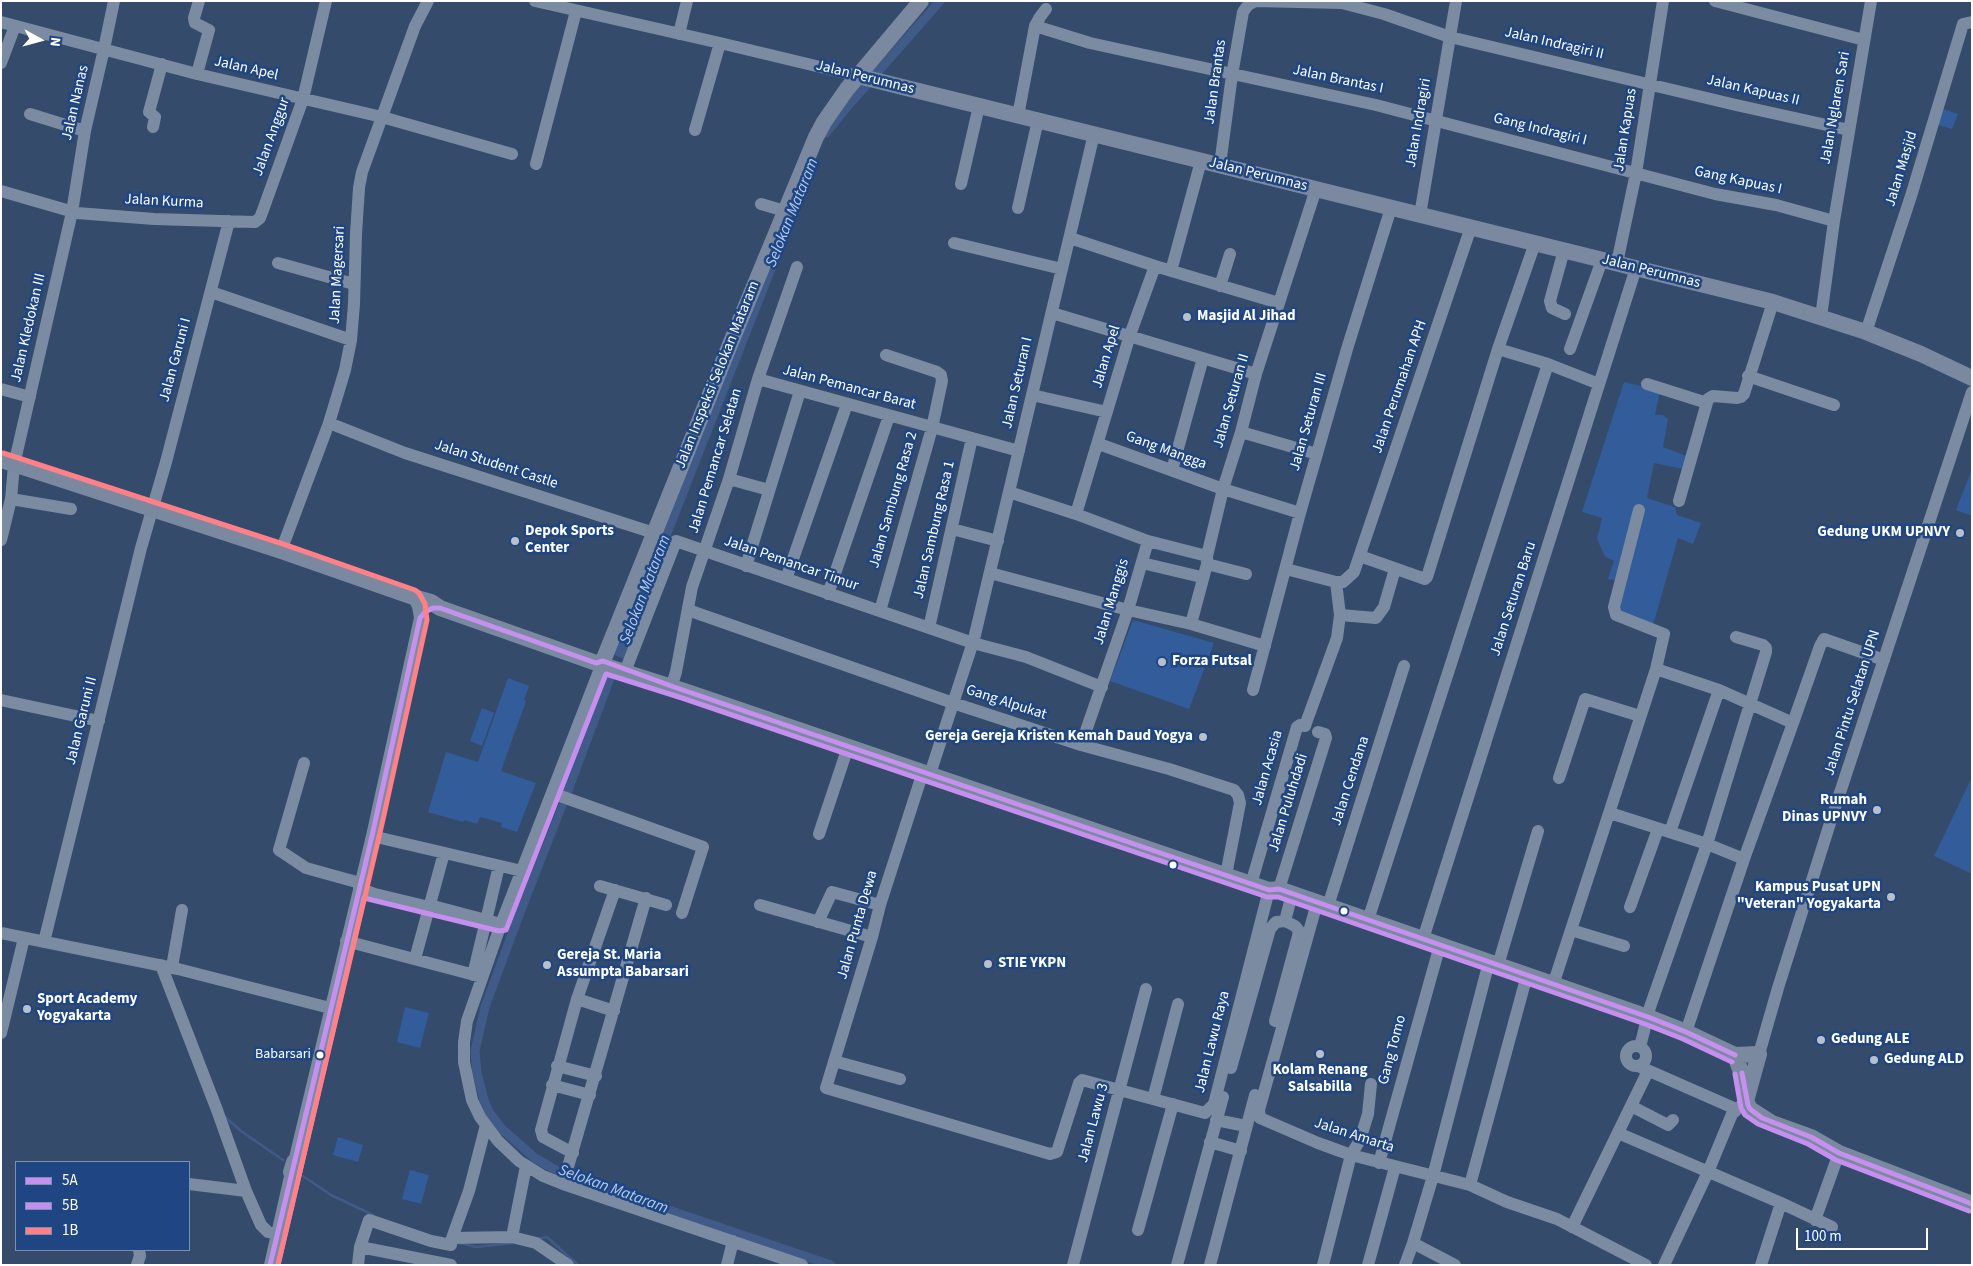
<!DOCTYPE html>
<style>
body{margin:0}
#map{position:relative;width:1973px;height:1266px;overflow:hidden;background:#354b6c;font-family:"Source Sans 3",sans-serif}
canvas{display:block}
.frame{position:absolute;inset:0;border:2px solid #fff;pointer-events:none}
.legend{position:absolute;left:15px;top:1161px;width:175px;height:90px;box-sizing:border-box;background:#1f4683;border:1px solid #7990b5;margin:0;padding:6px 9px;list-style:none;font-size:15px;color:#fff}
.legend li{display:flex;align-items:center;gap:10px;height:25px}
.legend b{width:25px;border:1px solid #7990b5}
.north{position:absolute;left:15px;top:15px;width:50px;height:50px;-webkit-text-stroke:4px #1f4683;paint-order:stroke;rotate:97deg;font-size:14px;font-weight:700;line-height:20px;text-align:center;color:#fff}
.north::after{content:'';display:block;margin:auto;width:18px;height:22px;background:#fff;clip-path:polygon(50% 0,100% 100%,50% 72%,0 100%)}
.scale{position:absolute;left:1796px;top:1228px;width:132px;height:22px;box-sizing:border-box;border:2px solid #fff;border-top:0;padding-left:6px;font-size:15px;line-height:18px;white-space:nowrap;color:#fff;-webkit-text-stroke:4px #1f4683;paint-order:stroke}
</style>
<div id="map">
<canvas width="1973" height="1266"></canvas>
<div class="frame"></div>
<ul class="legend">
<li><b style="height:6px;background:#c691ee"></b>5A</li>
<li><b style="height:6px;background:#c68fef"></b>5B</li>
<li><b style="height:6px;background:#ff8086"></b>1B</li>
</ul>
<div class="north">N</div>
<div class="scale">100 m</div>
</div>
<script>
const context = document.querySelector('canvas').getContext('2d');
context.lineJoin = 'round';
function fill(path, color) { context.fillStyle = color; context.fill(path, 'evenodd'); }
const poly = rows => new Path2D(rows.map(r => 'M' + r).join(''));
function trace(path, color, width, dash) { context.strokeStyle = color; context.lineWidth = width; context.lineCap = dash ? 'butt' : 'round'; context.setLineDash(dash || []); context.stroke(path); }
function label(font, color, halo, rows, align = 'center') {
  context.font = font + ' "Source Sans 3",sans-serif'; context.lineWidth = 5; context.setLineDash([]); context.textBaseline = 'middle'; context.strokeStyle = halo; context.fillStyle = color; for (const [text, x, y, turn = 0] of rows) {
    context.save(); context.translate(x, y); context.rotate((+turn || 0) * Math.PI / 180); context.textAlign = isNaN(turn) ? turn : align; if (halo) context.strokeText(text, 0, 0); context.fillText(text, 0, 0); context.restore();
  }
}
fill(poly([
 [1943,109,1958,114,1952,129,1938,125],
 [1624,382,1660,391,1655,415,1663,415,1668,419,1663,447,1687,456,1683,469,1654,463,1647,498,1675,507,1677,515,1701,523,1693,544,1678,538,1653,625,1618,611,1616,580,1608,579,1614,561,1605,557,1597,539,1602,518,1582,512],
 [1972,469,1972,516,1956,510],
 [654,544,660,546,639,600,615,655,611,654],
 [1133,620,1214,643,1189,709,1110,681],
 [604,670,609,672,564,792,559,790],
 [508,678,529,686,524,700,526,701,501,771,536,783,517,832,501,827,502,823,480,817,477,824,464,820,463,822,428,812,446,752,478,762],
 [482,708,494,713,482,746,470,741],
 [1972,777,1972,874,1934,856],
 [405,1007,429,1013,420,1048,397,1042],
 [338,1137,363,1145,358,1162,333,1155],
 [410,1170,429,1175,421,1204,402,1199]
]), '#325c9a');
fill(poly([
 [660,546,667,549,624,659,615,655],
 [609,672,616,675,571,795,564,792],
 [561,799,568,802,525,912,517,909]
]), '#405b87');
trace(poly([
 [224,1116,241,1131,283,1160],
 [303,1176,331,1195,373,1215],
 [538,1239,547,1237,578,1265],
 [459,1243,476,1247,513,1243]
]), '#405b87', 2.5);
trace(poly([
 [826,133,847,107,940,1],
 [658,556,783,238],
 [525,899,485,1007,475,1051,477,1073,484,1100,489,1112,502,1129,535,1158,554,1169,571,1177,831,1265]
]), '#405b87', 9);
trace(poly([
 [535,1,720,43,858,76],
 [1715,1,1864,40],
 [1,22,197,74,382,117,512,154],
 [1035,26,1090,43,1131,52,1376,105,1715,194,1776,205,1834,221],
 [679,34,687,1],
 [1,63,15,26],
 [197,74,209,30,195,23,194,18,199,1],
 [30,114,85,131],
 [1018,116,1035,26,1040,17,1046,9],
 [153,127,155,117,149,112,162,64],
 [695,130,720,43],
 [536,164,576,11],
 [1220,165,1232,75,1243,12,1248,5,1255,1,1342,3,1384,14,1450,37,1736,105,1849,130],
 [961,184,979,106],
 [1,191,77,213,154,219,255,222,260,218,263,210,303,99,326,1],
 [761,204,785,211],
 [1018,208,1038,120],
 [1420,215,1456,1],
 [1070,238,1155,266],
 [954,243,1062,269],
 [1564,250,1550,301,1552,308,1565,314],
 [278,263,354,284],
 [1617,263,1636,173,1663,1],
 [1171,271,1201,161],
 [1220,286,1230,254],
 [211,292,351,340],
 [1052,313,1256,374],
 [1821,317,1834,221,1871,1],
 [1866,332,1911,196,1963,24,1972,22],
 [1498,349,1548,364,1599,384],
 [1570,349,1602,260],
 [1748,376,1834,405],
 [758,379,1019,451],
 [1647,384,1707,403],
 [1,389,30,397],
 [1032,395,1107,412],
 [329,423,405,453,654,533],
 [1241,432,1317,454],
 [1099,444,1223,489,1300,513],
 [1172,470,1203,358],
 [729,479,769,490],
 [1009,492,1076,514,1130,335,1155,266,1279,303],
 [11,499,71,509],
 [1679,501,1708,399,1713,396,1737,398,1741,397,1744,394,1773,302],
 [1639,510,1614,607,1616,615,1664,634,1656,669],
 [1076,514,1148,541,1207,556],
 [952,529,998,541],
 [1,540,11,499,14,465,72,212,85,131,104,49,114,1],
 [281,551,329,423,345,370,351,340,354,304,356,234,359,188,362,172,415,26,428,1],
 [1360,556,1425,579,1427,577,1498,349,1535,243],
 [1142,563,1197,576],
 [1207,564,1246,574],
 [746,566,800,391],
 [1286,569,1336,582,1343,582,1354,572,1471,227],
 [990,573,1128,610,1191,624,1265,646],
 [786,579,847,404],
 [828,594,889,416],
 [688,610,953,703,1081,745,1169,769,1234,790,1238,795,1240,803,1226,875],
 [880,611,932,428,942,381,941,375,937,372,886,355],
 [1340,615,1376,618,1384,607,1395,569],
 [1191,624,1207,564,1207,556,1223,489,1241,432,1256,374,1316,189],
 [929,628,972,438],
 [603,661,501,924,467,1021,464,1042,464,1062,472,1100,480,1117,498,1141,519,1161,543,1176,563,1184,802,1265],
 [626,669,676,541,973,643,1026,657,1102,687],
 [671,688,676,672,692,587,729,479,758,379,797,267],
 [1253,690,1300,513,1347,349,1391,208],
 [1,700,99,721],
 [1793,723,1820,646,1824,639,1884,660],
 [1081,745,1128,610,1148,541],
 [304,763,279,850,306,868,360,883],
 [923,772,880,905,872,937,826,1088,1050,1154,1057,1152,1079,1083,1082,1080,1205,1113,1214,1104,1269,890],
 [930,774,974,639,1094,134],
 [1559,778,1585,699,1640,716],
 [552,793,703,847,682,913],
 [1610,813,1707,844,1744,859],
 [819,834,848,747],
 [372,836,522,871],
 [1251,884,1297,727,1300,725,1305,726,1306,723,1337,638,1340,615,1336,582],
 [600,886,666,905],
 [359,888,375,894,429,907,433,906,501,924],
 [1279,889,1326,738,1325,734,1318,732],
 [1317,903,1259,1110,1260,1118,1318,1143,1351,1155,1470,1185,1507,1202,1557,1219,1646,1265],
 [760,905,872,937],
 [1328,906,1404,666],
 [1630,907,1658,829],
 [1368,920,1548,364],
 [818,922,832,892,880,905],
 [1571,930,1624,946],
 [1,933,178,969,330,1008],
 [1423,939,1636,268],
 [346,941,482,977],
 [44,942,141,548,166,462,229,221],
 [415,959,444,853],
 [161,965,217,1110,246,1191,261,1225,268,1232,277,1234],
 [1498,965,1538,831],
 [172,967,182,910],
 [473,975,499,866],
 [1553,985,1656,669,1719,690,1670,832],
 [577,999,614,1011],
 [1275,1021,1298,936,1299,931,1295,926,1285,921,1292,894],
 [1686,1032,1744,859,1793,723,1719,690],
 [1,1033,24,938],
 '1626 1056a10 10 0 1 1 20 0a10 10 0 1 1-20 0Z',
 [1640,1047,1650,1007,1707,844,1766,652,1766,648,1763,645,1736,637],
 [1759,1054,1778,988,1831,820,1972,392],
 [834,1061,900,1079],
 [557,1066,596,1076],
 [1638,1066,1736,1109],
 [1231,1068,1270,929,1276,922,1285,921],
 [552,1085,590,1095],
 [1153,1099,1178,1004],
 [1631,1106,1668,1125,1673,1120],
 [1216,1120,1246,1126],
 [1618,1133,1781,1203],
 [1210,1142,1241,1151],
 [573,1153,543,1137,541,1130,577,999,615,890],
 [294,1162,372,836,420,618,418,606,413,597],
 [1379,1163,1440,945],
 [189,1184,246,1191],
 [563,1184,646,898],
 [1470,1185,1527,975],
 [1815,1220,1839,1153],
 [1572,1227,1648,1071],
 [1138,1230,1173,1104],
 [512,1237,526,1166],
 [452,1238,469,1191,486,1125],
 [1413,1243,1455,1265],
 [360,1247,369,1220,431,1241,451,1245,452,1238,512,1237,536,1243,568,1265],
 [137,1265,140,1256,139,1250],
 [270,1265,291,1172],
 [358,1265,360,1247,451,1265],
 [727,1265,733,1241],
 [1073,1265,1146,989],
 [1177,1265,1223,1097],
 [1210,1265,1255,1095],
 [1323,1265,1351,1155,1360,1140,1368,1114,1371,1084],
 [1368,1265,1395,1167],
 [1405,1265,1413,1243,1433,1176,1489,962],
 [1664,1265,1708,1172,1732,1114,1746,1101],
 [1761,1265,1781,1203,1832,1227]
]), '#7b8ba2', 12);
trace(poly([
 [858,76,1773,302,1866,332,1921,354,1972,378],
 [1,460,281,551,413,597,431,602,440,608,602,665,684,691,1269,890,1279,889,1328,906,1648,1017,1686,1032,1735,1055],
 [603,661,729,347,816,137,824,122,847,89,921,1],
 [1746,1101,1759,1054,1735,1055,1743,1078,1746,1101,1750,1109,1772,1123,1811,1137,1839,1153,1972,1204],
 [291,1172,294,1162]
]), '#7a899f', 16);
trace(poly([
 [1742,1073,1748,1105,1750,1109,1762,1118,1811,1137,1839,1153,1972,1204],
 [270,1265,372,836,420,618,425,612,433,608,440,608,596,663,603,661,674,687,1269,890,1279,889,1648,1017,1686,1032,1735,1055]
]), '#c691ee', 5);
trace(poly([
 [1735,1074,1741,1108,1745,1115,1758,1124,1808,1144,1836,1160,1969,1211],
 [278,1265,364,898,499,931,506,930,606,674,682,698,1267,897,1278,897,1645,1024,1683,1039,1732,1062]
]), '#c68fef', 5);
trace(poly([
 [3,453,283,544,415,590,419,593,425,604,427,620,382,824,278,1265]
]), '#ff8086', 5);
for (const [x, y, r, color] of [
 [1187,317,5,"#b8c0cc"],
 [1960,533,5,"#b8c0cc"],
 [515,541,5,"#b8c0cc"],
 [1162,662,5,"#b8c0cc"],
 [1203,737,5,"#b8c0cc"],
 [1877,810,5,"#b8c0cc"],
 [1173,865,4.5,"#fff"],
 [1891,897,5,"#b8c0cc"],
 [1344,911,4.5,"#fff"],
 [988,964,5,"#b8c0cc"],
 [547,965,5,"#b8c0cc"],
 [27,1009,5,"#b8c0cc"],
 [1821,1040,5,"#b8c0cc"],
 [1320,1054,5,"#b8c0cc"],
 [320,1055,4.5,"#fff"],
 [1874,1060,5,"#b8c0cc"]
]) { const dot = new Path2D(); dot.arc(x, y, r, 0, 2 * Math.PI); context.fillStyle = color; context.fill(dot); trace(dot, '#1f4683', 2); }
label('14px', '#fff', '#1f4683', [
 ["Babarsari",311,1055]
], 'right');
label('15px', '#fff', '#1f4683', [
 ["Jalan Indragiri II",1554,44,13],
 ["Jalan Apel",246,69,13],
 ["Jalan Perumnas",865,78,14],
 ["Jalan Brantas I",1338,80,12],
 ["Jalan Brantas",1216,82,-82],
 ["Jalan Kapuas II",1753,91,13],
 ["Jalan Nanas",76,103,-77],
 ["Jalan Nglaren Sari",1836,108,-80],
 ["Jalan Indragiri",1419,123,-80],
 ["Gang Indragiri I",1540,130,14],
 ["Jalan Kapuas",1626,130,-81],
 ["Jalan Anggur",272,137,-70],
 ["Jalan Masjid",1902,169,-73],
 ["Jalan Perumnas",1258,175,14],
 ["Gang Kapuas I",1738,181,12],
 ["Jalan Kurma",164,202,3],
 ["Jalan Perumnas",1651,272,14],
 ["Jalan Magersari",338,275,-87],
 ["Jalan Kledokan III",29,328,-77],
 ["Jalan Apel",1107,357,-73],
 ["Jalan Garuni I",176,360,-75],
 ["Jalan Inspeksi Selokan Mataram",718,375,-68],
 ["Jalan Seturan I",1018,383,-77],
 ["Jalan Perumahan APH",1400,387,-71],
 ["Jalan Pemancar Barat",849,388,15],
 ["Jalan Seturan II",1232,401,-74],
 ["Jalan Seturan III",1309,422,-74],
 ["Gang Mangga",1166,451,20],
 ["Jalan Pemancar Selatan",716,461,-73],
 ["Jalan Student Castle",496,465,18],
 ["Jalan Sambung Rasa 2",894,500,-74],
 ["Jalan Sambung Rasa 1",935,530,-77],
 ["Jalan Pemancar Timur",791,564,19],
 ["Jalan Seturan Baru",1514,599,-72],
 ["Jalan Manggis",1112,602,-73],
 ["Gang Alpukat",1006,703,18],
 ["Jalan Pintu Selatan UPN",1853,703,-72],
 ["Jalan Garuni II",82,721,-76],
 ["Jalan Acasia",1268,768,-74],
 ["Jalan Cendana",1351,781,-72],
 ["Jalan Puluhdadi",1289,803,-73],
 ["Jalan Punta Dewa",858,925,-74],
 ["Jalan Lawu Raya",1213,1042,-76],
 ["Gang Tomo",1393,1050,-75],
 ["Jalan Lawu 3",1094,1123,-75],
 ["Jalan Amarta",1354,1136,18]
]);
label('bold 15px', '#fff', '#1f4683', [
 ["Masjid Al Jihad",1197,317],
 ["Depok Sports",525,532],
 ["Center",525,549],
 ["Gedung UKM UPNVY",1950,533,"right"],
 ["Forza Futsal",1172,662],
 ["Gereja Gereja Kristen Kemah Daud Yogya",1193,737,"right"],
 ["Rumah",1867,801,"right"],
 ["Dinas UPNVY",1867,818,"right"],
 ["Kampus Pusat UPN",1881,888,"right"],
 ["\"Veteran\" Yogyakarta",1881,905,"right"],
 ["Gereja St. Maria",557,956],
 ["Assumpta Babarsari",557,973],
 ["STIE YKPN",998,964],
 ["Sport Academy",37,1000],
 ["Yogyakarta",37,1017],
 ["Gedung ALE",1831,1040],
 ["Gedung ALD",1884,1060],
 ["Kolam Renang",1320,1071,"center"],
 ["Salsabilla",1320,1088,"center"]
], 'left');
label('italic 16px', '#b1cbf1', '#1f4683', [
 ["Selokan Mataram",793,213,-68],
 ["Selokan Mataram",646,590,-69],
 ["Selokan Mataram",613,1190,20]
]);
</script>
